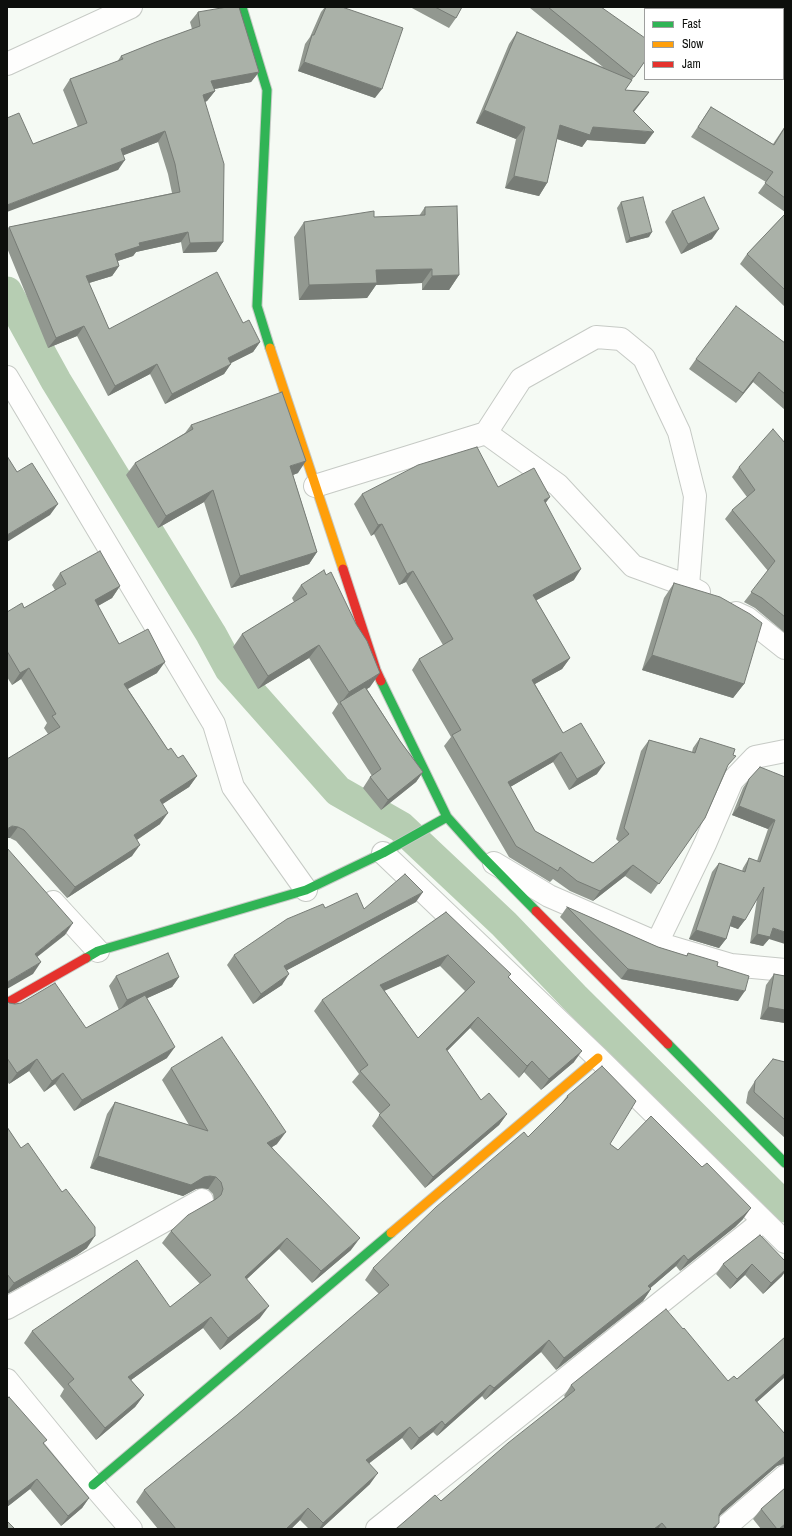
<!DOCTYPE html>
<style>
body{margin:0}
#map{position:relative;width:792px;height:1536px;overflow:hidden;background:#f5faf4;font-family:"Archivo Narrow",sans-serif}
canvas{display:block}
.frame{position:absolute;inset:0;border:8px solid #0d0f0c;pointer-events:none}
.legend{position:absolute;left:644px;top:8px;width:140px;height:72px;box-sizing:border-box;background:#fff;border:1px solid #9e9f9e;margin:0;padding:5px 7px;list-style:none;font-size:12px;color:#0d0f0c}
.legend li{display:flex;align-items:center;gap:8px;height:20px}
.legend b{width:20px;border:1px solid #9e9f9e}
</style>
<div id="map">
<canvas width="792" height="1536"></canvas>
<div class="frame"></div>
<ul class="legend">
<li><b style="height:5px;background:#30b455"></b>Fast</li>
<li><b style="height:5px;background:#ff9f0a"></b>Slow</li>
<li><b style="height:5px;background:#e5322d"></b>Jam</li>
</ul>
</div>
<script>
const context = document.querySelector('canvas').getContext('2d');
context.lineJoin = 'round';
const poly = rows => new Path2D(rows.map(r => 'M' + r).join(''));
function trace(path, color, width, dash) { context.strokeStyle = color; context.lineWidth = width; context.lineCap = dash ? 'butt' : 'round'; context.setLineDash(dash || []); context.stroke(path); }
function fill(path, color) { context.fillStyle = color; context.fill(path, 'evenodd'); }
trace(poly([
 [7,292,56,381,211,634,230,669,338,791,401,827,504,924,574,997,785,1207]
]), '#b6cdb2', 31);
const street = poly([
 [7,64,131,7],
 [7,377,214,724,233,787,306,890],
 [486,433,558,485,633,566,688,586,699,592],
 [315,486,486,433,521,379,596,337,621,339,644,358,679,432,695,496,688,586],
 [736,613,747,618,785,648],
 [383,853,598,1058,785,1242],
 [494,863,549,896,657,943,731,965,785,970],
 [53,902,98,951],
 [657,943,705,844,732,781,755,757,785,751],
 [7,1308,202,1200],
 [7,1380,93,1485,131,1529],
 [377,1529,763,1221],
 [723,1529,785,1476]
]);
const fast = poly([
 [242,7,267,90,257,306,270,348],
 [381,681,447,817,481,855,536,911],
 [86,958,98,951,306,890,383,853,447,817],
 [668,1044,785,1163],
 [93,1485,391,1233]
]);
const slow = poly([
 [270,348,343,569],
 [391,1233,598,1058]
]);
const jam = poly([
 [343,569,376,670,381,681],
 [536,911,668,1044],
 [7,1003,86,958]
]);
trace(street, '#c6cac5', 24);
trace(fast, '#c6cac5', 11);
trace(slow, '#c6cac5', 11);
trace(jam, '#c6cac5', 11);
trace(street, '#fefefd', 22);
trace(fast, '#30b455', 9);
trace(slow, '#ff9f0a', 9);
trace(jam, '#e5322d', 9);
fill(poly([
 [325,7,342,7,375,98,298,71,305,44,310,37,321,12],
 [410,7,462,7,456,18,449,28],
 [531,7,601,7,601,8,645,61,625,90,649,92,634,112,645,144,587,140,582,147,557,139,547,183,539,196,505,188,516,139,476,123,509,44,517,32,603,67,530,8],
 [785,7,785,58,783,57,783,9],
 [198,12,259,72,251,82,214,89,215,91,207,101,205,102,223,242,216,252,183,253,181,242,136,252,133,256,118,261,119,266,112,276,89,283,109,329,243,323,260,342,253,352,231,363,224,374,165,404,150,374,108,396,77,336,48,348,7,248,7,230,9,227,172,193,168,174,158,142,123,155,118,170,33,144,78,127,63,90,70,79,117,62,121,56,192,29,190,22],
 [711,107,773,144,785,126,785,212,758,193,766,182,691,137],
 [621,202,649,237,626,243,617,208],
 [425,207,459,275,449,290,422,290,422,283,376,285,367,298,299,300,294,237,304,222,374,217,419,216],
 [672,211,712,239,681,254,665,222],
 [785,214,785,307,740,264,747,254],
 [785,343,785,410,753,382,736,403,689,369,696,359],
 [191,425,298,473,293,475,317,552,309,564,231,588,204,502,158,528,126,475,135,463,185,433],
 [785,443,785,633,755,608,744,602,768,571,725,519,732,510,747,497,732,477,739,467],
 [498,487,545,503,574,580,536,600,570,658,562,669,535,684,563,733,597,774,569,790,553,762,510,787,535,831,593,863,619,842,616,839,641,751,649,740,692,752,693,748,700,738,727,769,705,818,651,894,625,876,593,901,570,891,553,879,550,882,509,857,444,746,451,737,412,670,419,659,443,645,406,582,399,585,374,534,371,536,354,504,362,494],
 [60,573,120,586,112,598,98,606,119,644,157,673,128,689,168,750,197,776,189,787,162,804,160,824,137,840,132,856,67,898,16,841,10,838,48,734,44,728,47,723,21,679,12,685,7,677,7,612,24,608,55,590,52,585],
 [326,575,370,687,367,689,400,741,423,772,416,782,381,810,363,788,370,777,372,776,332,713,338,704,309,658,258,689,233,647,242,634,294,602,292,598,301,585],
 [674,583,744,684,733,698,642,670,664,598],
 [785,777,769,939,763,946,750,943,757,899,745,920,738,929,730,926,726,939,719,948,689,939,712,872,719,863,742,871,743,868,749,858,757,861,768,829,732,815,743,788,749,779],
 [416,902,287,970,282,985,253,1004,227,965,234,955,325,908,364,909],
 [567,907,658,947,686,956,688,953,717,966,738,1001,621,979,560,917],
 [446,912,509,977,574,1062,541,1090,524,1072,519,1078,470,1028,447,1051,481,1100,507,1114,499,1125,425,1188,372,1126,380,1114,352,1082,359,1074,314,1011,322,1000],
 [440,966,465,991,418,1038,384,990],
 [774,974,785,976,785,1023,760,1019,766,985],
 [116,976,179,977,172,987,147,998,167,1058,74,1111,55,1084,44,1092,29,1071,9,1084,7,1081,7,1001,9,1003,86,1028,119,1010,109,986],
 [785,1062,785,1138,746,1103,748,1092,755,1081],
 [171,1068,277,1144,272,1147,351,1250,312,1283,279,1249,247,1279,260,1318,220,1350,203,1328,131,1380,144,1395,135,1407,96,1440,60,1396,64,1389,24,1343,32,1331,170,1307,200,1284,162,1243,171,1231,214,1200,213,1194,208,1189,202,1188,196,1189,183,1196,90,1168,107,1114,115,1102,189,1125,162,1080],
 [567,1096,610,1144,618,1150,743,1219,735,1227,680,1271,676,1266,650,1288,651,1289,643,1301,556,1370,541,1352,485,1400,482,1396,437,1436,433,1432,411,1450,402,1438,369,1463,370,1484,321,1529,309,1529,300,1520,291,1529,158,1529,136,1502,144,1490,237,1415,379,1294,365,1280,373,1268,528,1137,560,1105],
 [7,1127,87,1248,77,1255,7,1294],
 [760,1235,782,1276,763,1294,745,1275,730,1289,716,1274,723,1264],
 [785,1337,785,1377,757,1402,785,1434,785,1464,783,1464,777,1466,719,1516,715,1529,396,1529,441,1501,565,1397,564,1396,571,1385,728,1381,737,1379],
 [7,1399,44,1444,89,1498,82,1508,61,1526,30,1489,7,1507],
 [785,1488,785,1528,784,1529,761,1529,753,1519,761,1509]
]), '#929890');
fill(poly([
 [304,62,382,89,375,98,298,71],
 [259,72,251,82,204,91,211,81],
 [215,91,207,101,196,105,203,95],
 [649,92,640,104,624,123,633,111],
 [484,110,525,127,516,139,476,123],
 [560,125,593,127,654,132,645,144,587,140,582,147,551,137],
 [165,131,158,142,114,159,121,149],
 [125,160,118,170,7,212,7,205],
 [514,176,547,183,539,196,505,188],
 [719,229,712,239,681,254,688,244],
 [188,232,181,242,136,252,133,256,108,264,115,254,139,243],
 [652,232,649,237,626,243,630,238],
 [223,242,216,252,183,253,190,243],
 [119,266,112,276,79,286,86,276],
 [432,269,422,283,376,285,367,298,299,300,309,285,376,270],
 [459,275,449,290,422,290,432,276],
 [84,326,77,336,48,348,56,338],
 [260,342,253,352,221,368,228,358],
 [157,364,150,374,108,396,115,386],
 [231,364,224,374,165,404,172,394],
 [759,372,753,382,736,403,743,393],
 [306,461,298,473,282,479,290,466],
 [213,490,204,502,158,528,166,516],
 [550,497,542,508,544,500],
 [58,504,50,515,7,542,7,535],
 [382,524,374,534,371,536,378,525],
 [317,552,309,564,231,588,240,576],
 [581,569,574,580,526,606,533,595],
 [413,571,406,582,399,585,407,574],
 [120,586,112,598,87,612,95,600],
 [319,645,309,658,258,689,268,676],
 [652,655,744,684,733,698,642,670],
 [570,658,562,669,524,690,532,680],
 [165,662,157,673,116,695,124,684],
 [29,668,21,679,12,685,20,673],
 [380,673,370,687,341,705,340,704,349,692],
 [561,752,553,762,500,793,508,782],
 [605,763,597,774,569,790,577,779],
 [423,772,416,782,381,810,388,800],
 [197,776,189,787,152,811,160,800],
 [739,806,775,820,768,829,732,815],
 [168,813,160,824,126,847,134,835],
 [12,826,18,827,10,838,7,838,7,829],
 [140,845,132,856,67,898,75,887],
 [633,865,625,876,593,901,600,891],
 [423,892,416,902,276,976,284,966],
 [733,916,745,920,738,929,727,925],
 [73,923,65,935,27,965,35,954],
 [773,928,785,932,785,944,769,939,763,946,750,943,757,934],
 [696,930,726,939,719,948,689,939],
 [448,955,440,966,373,996,380,985],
 [41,962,33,974,7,989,7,982,9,981],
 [628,969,745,991,738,1001,621,979],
 [289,974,282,985,253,1004,261,994],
 [179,977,172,987,119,1011,127,1000],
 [768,1007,785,1010,785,1023,760,1019],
 [478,1017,470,1028,438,1060,446,1049],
 [175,1047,167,1058,74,1111,82,1100],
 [582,1051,574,1062,541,1090,549,1079],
 [37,1059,29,1071,9,1084,17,1073],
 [532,1061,524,1072,519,1078,527,1066],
 [63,1073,55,1084,44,1092,52,1081],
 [507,1114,499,1125,425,1188,433,1177],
 [286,1132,277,1144,259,1155,267,1143],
 [98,1156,204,1177,210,1176,216,1177,208,1189,202,1188,196,1189,183,1196,90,1168],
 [751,1208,743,1219,735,1227,680,1271,688,1260],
 [95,1236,87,1248,77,1255,7,1294,7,1292,14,1283],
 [287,1238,279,1249,237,1288,245,1277],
 [360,1238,351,1250,312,1283,321,1271],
 [684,1255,676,1266,640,1297,648,1286],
 [752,1264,745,1275,730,1289,737,1279],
 [785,1270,785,1272,782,1276,763,1294,771,1283],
 [651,1289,643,1301,556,1370,564,1358],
 [269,1306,260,1318,220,1350,228,1338],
 [211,1317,203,1328,120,1388,128,1377],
 [549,1340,541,1352,485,1400,494,1388],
 [785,1373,785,1377,748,1410,755,1400],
 [490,1385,482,1396,437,1436,445,1425],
 [144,1395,135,1407,96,1440,105,1428],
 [442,1421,433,1432,411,1450,419,1438],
 [410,1427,402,1438,358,1472,366,1460],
 [785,1456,785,1464,783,1464,777,1466,715,1520,722,1509],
 [378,1473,370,1484,321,1529,319,1529,323,1523],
 [37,1479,30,1489,7,1507,7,1502],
 [89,1498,82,1508,61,1526,68,1516],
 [308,1508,300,1520,291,1529,286,1529],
 [662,1523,658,1529,654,1529],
 [719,1523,715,1529,712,1529],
 [785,1524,785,1528,784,1529,779,1529]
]), '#777c76');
const building = poly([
 [227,7,239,7,259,72,211,81,215,91,203,95,224,164,223,242,190,243,188,232,139,243,140,246,115,254,119,266,86,276,109,329,217,272,243,323,249,320,260,342,228,358,231,364,172,394,157,364,115,386,84,326,56,338,9,227,180,192,175,164,165,131,121,149,125,160,7,205,7,118,19,113,33,144,87,123,70,79,123,59,121,56,156,42,200,26,198,12,227,7],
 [326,7,342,7,403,28,382,89,304,62,312,35,314,35,326,7],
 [435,7,462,7,456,18,435,7],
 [548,7,601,7,645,38,645,61,634,77,548,7],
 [774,7,785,7,785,42,783,40,783,9,772,9,774,7],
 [517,32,632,80,625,90,649,92,633,111,654,132,593,127,590,135,560,125,547,183,514,176,525,127,484,110,517,32],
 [711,107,774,145,785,127,785,198,765,183,773,172,698,127,711,107],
 [643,197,652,232,630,238,621,202,643,197],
 [704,197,719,229,688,244,672,211,704,197],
 [457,206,459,275,432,276,432,269,376,270,377,283,309,285,304,222,374,211,374,217,425,215,425,207,457,206],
 [785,214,785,290,747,254,785,214],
 [736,306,785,343,785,394,759,372,743,393,696,359,736,306],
 [282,392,306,461,290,466,317,552,240,576,213,490,166,516,135,463,193,429,191,425,282,392],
 [773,429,785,443,785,617,762,598,751,592,775,561,732,510,755,490,739,467,773,429],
 [477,447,498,487,534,468,550,497,544,500,581,569,533,595,570,658,532,680,563,733,581,723,605,763,577,779,561,752,508,782,535,831,593,863,629,834,624,828,649,740,695,753,700,738,735,749,733,755,736,756,728,765,705,818,659,884,633,865,600,891,577,881,560,867,558,871,516,846,452,735,461,730,419,659,453,639,413,571,407,574,382,524,378,525,362,494,418,465,477,447],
 [7,456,17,472,32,463,58,504,7,535,7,456],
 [100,551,120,586,95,600,119,644,148,629,165,662,124,684,168,750,171,748,178,758,183,755,197,776,160,800,168,813,134,835,140,845,75,887,24,830,18,827,12,826,7,829,7,759,60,727,52,716,56,714,29,668,20,673,7,651,7,612,22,603,24,608,66,584,60,573,100,551],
 [324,570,326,575,331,572,356,624,367,641,380,673,349,692,319,645,268,676,242,634,307,594,301,585,324,570],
 [674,583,720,597,750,614,762,623,744,684,652,655,674,583],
 [365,687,400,741,423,772,388,800,370,777,381,769,340,702,365,687],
 [760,767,785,777,785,932,773,928,770,937,757,934,764,887,745,920,733,916,726,939,696,930,719,863,745,872,749,858,760,862,775,820,739,806,749,779,760,767],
 [7,848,73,923,35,954,41,962,9,981,7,982,7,848],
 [405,874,423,892,284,966,289,974,261,994,234,955,287,919,323,904,325,908,357,893,364,909,405,874],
 [567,907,658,947,687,956,688,953,718,962,717,966,749,976,745,991,628,969,567,907],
 [446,912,511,974,508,977,582,1051,549,1079,532,1061,527,1066,478,1017,446,1049,481,1100,489,1093,507,1114,433,1177,379,1115,390,1105,360,1071,368,1065,322,1000,446,912],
 [448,955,475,982,418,1038,380,985,448,955],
 [168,953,179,977,127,1000,116,976,168,953],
 [774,974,785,976,785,1010,768,1007,774,974],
 [55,983,86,1028,145,995,175,1047,82,1100,63,1073,52,1081,37,1059,17,1073,7,1058,7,1001,9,1003,15,1004,21,1003,55,983],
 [222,1037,286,1132,267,1143,360,1238,321,1271,287,1238,245,1277,269,1306,228,1338,211,1317,128,1377,144,1395,105,1428,68,1384,74,1379,32,1331,137,1260,170,1307,211,1275,171,1231,188,1215,216,1199,221,1195,223,1189,221,1182,216,1177,210,1176,204,1177,191,1185,98,1156,115,1102,208,1131,171,1068,222,1037],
 [773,1059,785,1062,785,1120,754,1092,755,1081,773,1059],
 [602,1066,636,1101,610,1144,618,1150,651,1116,702,1167,707,1163,751,1208,744,1215,688,1260,684,1255,648,1286,651,1289,564,1358,549,1340,494,1388,490,1385,445,1425,442,1421,419,1438,410,1427,366,1460,378,1473,323,1523,308,1508,286,1529,176,1529,144,1490,237,1415,389,1285,373,1268,436,1207,524,1132,528,1137,568,1097,567,1096,602,1066],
 [7,1127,21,1148,28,1143,62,1192,66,1189,95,1227,95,1236,85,1243,14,1283,7,1274,7,1127],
 [760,1235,785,1261,785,1270,771,1283,752,1264,737,1279,723,1264,760,1235],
 [666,1309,683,1329,684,1328,728,1381,734,1376,737,1379,785,1337,785,1373,755,1400,785,1434,785,1456,722,1509,719,1515,719,1523,712,1529,667,1529,662,1523,654,1529,396,1529,435,1495,441,1501,508,1443,575,1390,571,1385,666,1309],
 [9,1397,47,1440,43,1443,89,1498,68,1516,37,1479,7,1502,7,1399,9,1397],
 [785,1488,785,1524,779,1529,777,1529,761,1509,785,1488],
 [7,1521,15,1529,7,1529,7,1521]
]);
fill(building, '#aab1a8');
trace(building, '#777c76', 1);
</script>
